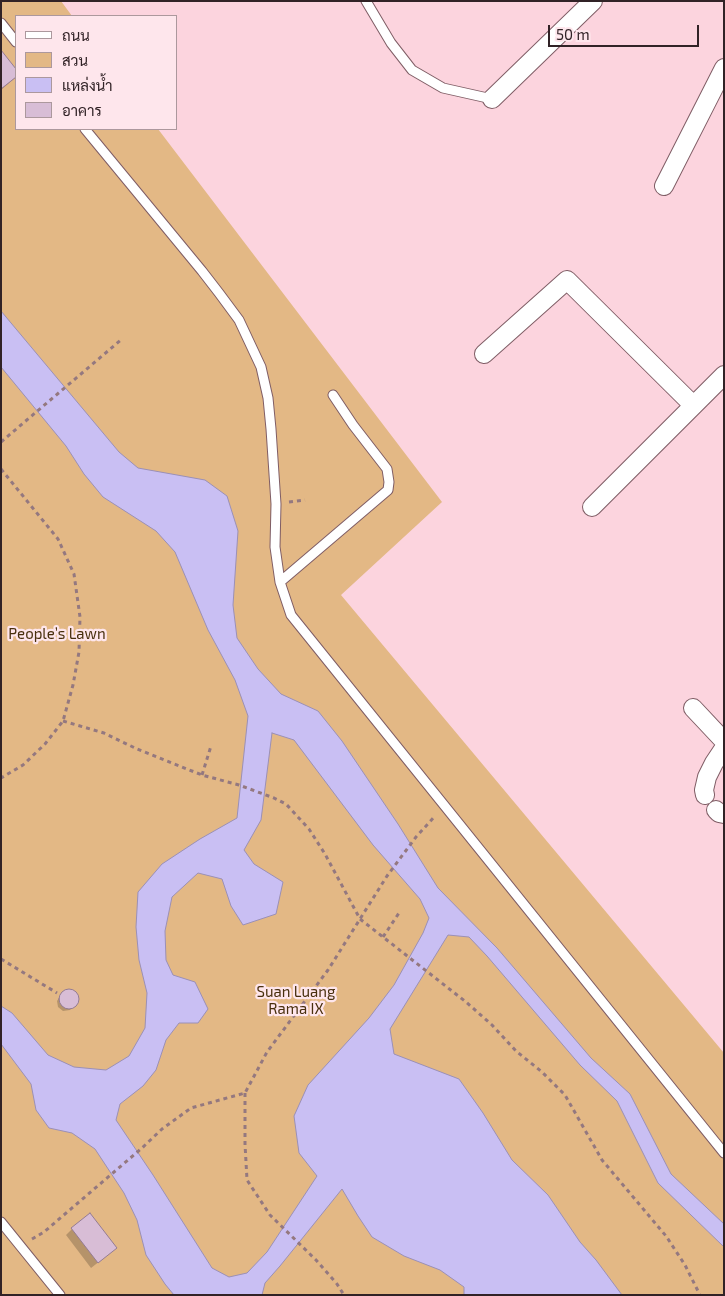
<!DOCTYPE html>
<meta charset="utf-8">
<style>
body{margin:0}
#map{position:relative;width:725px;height:1296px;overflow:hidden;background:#fcd4de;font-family:"Exo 2",Sarabun,sans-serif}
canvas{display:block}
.frame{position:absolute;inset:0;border:2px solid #312226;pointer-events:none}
.legend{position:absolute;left:15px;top:15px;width:162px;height:115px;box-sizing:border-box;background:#fee6ec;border:1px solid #ac989d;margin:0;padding:6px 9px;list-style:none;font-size:15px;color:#312226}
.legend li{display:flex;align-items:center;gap:10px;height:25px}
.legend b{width:25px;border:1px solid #ac989d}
.scale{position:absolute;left:548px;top:25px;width:151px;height:22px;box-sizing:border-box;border:2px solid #312226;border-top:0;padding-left:6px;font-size:15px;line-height:18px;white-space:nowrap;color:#312226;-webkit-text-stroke:4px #fee6ec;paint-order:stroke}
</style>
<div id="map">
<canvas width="725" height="1296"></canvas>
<div class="frame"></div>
<ul class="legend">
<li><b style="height:6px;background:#fff"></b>ถนน</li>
<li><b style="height:14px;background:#e3b885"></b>สวน</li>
<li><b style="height:14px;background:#c9bff3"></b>แหล่งน้ำ</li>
<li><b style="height:14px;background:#d8bdd6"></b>อาคาร</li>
</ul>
<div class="scale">50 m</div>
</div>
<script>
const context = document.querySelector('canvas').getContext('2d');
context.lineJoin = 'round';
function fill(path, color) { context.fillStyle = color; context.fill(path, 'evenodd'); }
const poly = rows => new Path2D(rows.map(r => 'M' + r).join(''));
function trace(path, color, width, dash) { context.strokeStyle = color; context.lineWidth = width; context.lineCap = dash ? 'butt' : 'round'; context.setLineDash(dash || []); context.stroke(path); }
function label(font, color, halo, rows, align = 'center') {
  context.font = font + ' "Exo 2",sans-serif'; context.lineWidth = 4.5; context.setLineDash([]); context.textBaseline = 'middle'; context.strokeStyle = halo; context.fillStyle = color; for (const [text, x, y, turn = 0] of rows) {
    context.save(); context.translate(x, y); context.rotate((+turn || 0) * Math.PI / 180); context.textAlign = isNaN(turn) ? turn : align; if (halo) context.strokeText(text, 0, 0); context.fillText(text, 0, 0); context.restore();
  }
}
fill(poly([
 [1,1,61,1,72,16,16,16,16,129,158,129,442,502,341,595,724,1053,724,1295,1,1295]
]), '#e3b885');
const water = poly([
 [1,311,119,452,138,468,205,480,227,496,238,531,233,605,237,638,258,669,281,694,318,711,342,741,398,824,438,888,497,948,591,1058,630,1094,671,1174,724,1224,724,1247,658,1183,617,1101,580,1065,487,956,469,937,448,935,390,1029,394,1054,459,1079,483,1113,512,1160,548,1195,580,1242,596,1260,622,1295,464,1295,464,1287,440,1270,404,1256,372,1237,358,1216,342,1189,280,1266,265,1283,262,1295,174,1295,165,1284,146,1255,137,1220,124,1193,95,1149,72,1133,49,1128,36,1110,31,1084,1,1044,1,1006,12,1013,48,1055,74,1067,106,1070,129,1056,145,1028,147,993,139,960,136,927,138,892,162,864,200,839,237,818,248,716,235,680,208,630,175,552,156,531,103,497,84,474,66,446,1,367,1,311],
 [272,733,294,740,373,845,420,899,429,918,423,933,394,985,369,1018,308,1085,294,1116,299,1153,317,1176,267,1252,247,1273,229,1277,212,1268,153,1175,116,1120,120,1104,143,1086,156,1070,166,1040,179,1023,198,1023,208,1009,195,982,173,975,166,960,165,931,172,897,198,873,222,879,231,906,243,925,276,914,283,882,254,864,244,850,261,820,272,733]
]);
fill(water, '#c9bff3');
trace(water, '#9b90b6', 1);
fill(poly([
 [1,52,16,71,16,77,1,90],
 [64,991,71,991,76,995,77,1001,70,1010,63,1011,58,1007,57,1001],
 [72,1229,109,1254,91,1268,66,1235]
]), '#0003');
const building = poly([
 [1,50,16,69,16,77,1,89,1,50],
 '59 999a10 10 0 1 1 20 0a10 10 0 1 1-20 0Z',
 [90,1213,117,1248,98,1263,71,1228,90,1213]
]);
fill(building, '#d8bdd6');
trace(building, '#957c93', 1);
const lane = poly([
 [366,1,391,43,412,70,443,88,492,99],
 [1,23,16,42],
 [85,129,202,271,219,293,239,320,261,367,268,398,271,429,276,504,275,547,280,582,291,615,724,1153],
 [280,582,388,490,389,482,387,469,353,425,333,395],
 [1,1222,60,1295]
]);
const street = poly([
 [492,99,593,1],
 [664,186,724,68],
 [484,354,567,280,693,405],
 [592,507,724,375],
 [693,708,724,741],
 [705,795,704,790,707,777,714,763,724,748],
 [716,810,719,813,724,814]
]);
trace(lane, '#7f5d65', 11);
trace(street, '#7f5d65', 20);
trace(poly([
 [1,442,122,339],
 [1,469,58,539,74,574,80,617,79,652,73,685,63,721,45,744,23,765,1,778],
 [289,502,305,500],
 [63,721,104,733,137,749,202,775,239,785,274,798,286,804,309,829,325,854,360,919,466,1002,492,1025,516,1051,542,1072,565,1095,602,1160,666,1236,685,1265,700,1295],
 [202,775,211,746],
 [383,937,399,913],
 [1,959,57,993],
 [245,1093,245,1144,247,1180,270,1215,316,1260,337,1284,344,1295],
 [32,1239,44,1232,142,1148,162,1129,191,1108,245,1093,267,1052,328,970,387,876,416,837,435,816]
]), '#94787f', 3, [4, 4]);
trace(lane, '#fff', 9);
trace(street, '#fff', 18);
label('15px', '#482f0d', '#fee6ec', [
 ["People’s Lawn",57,634],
 ["Suan Luang",296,992],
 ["Rama IX",296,1009]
]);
</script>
